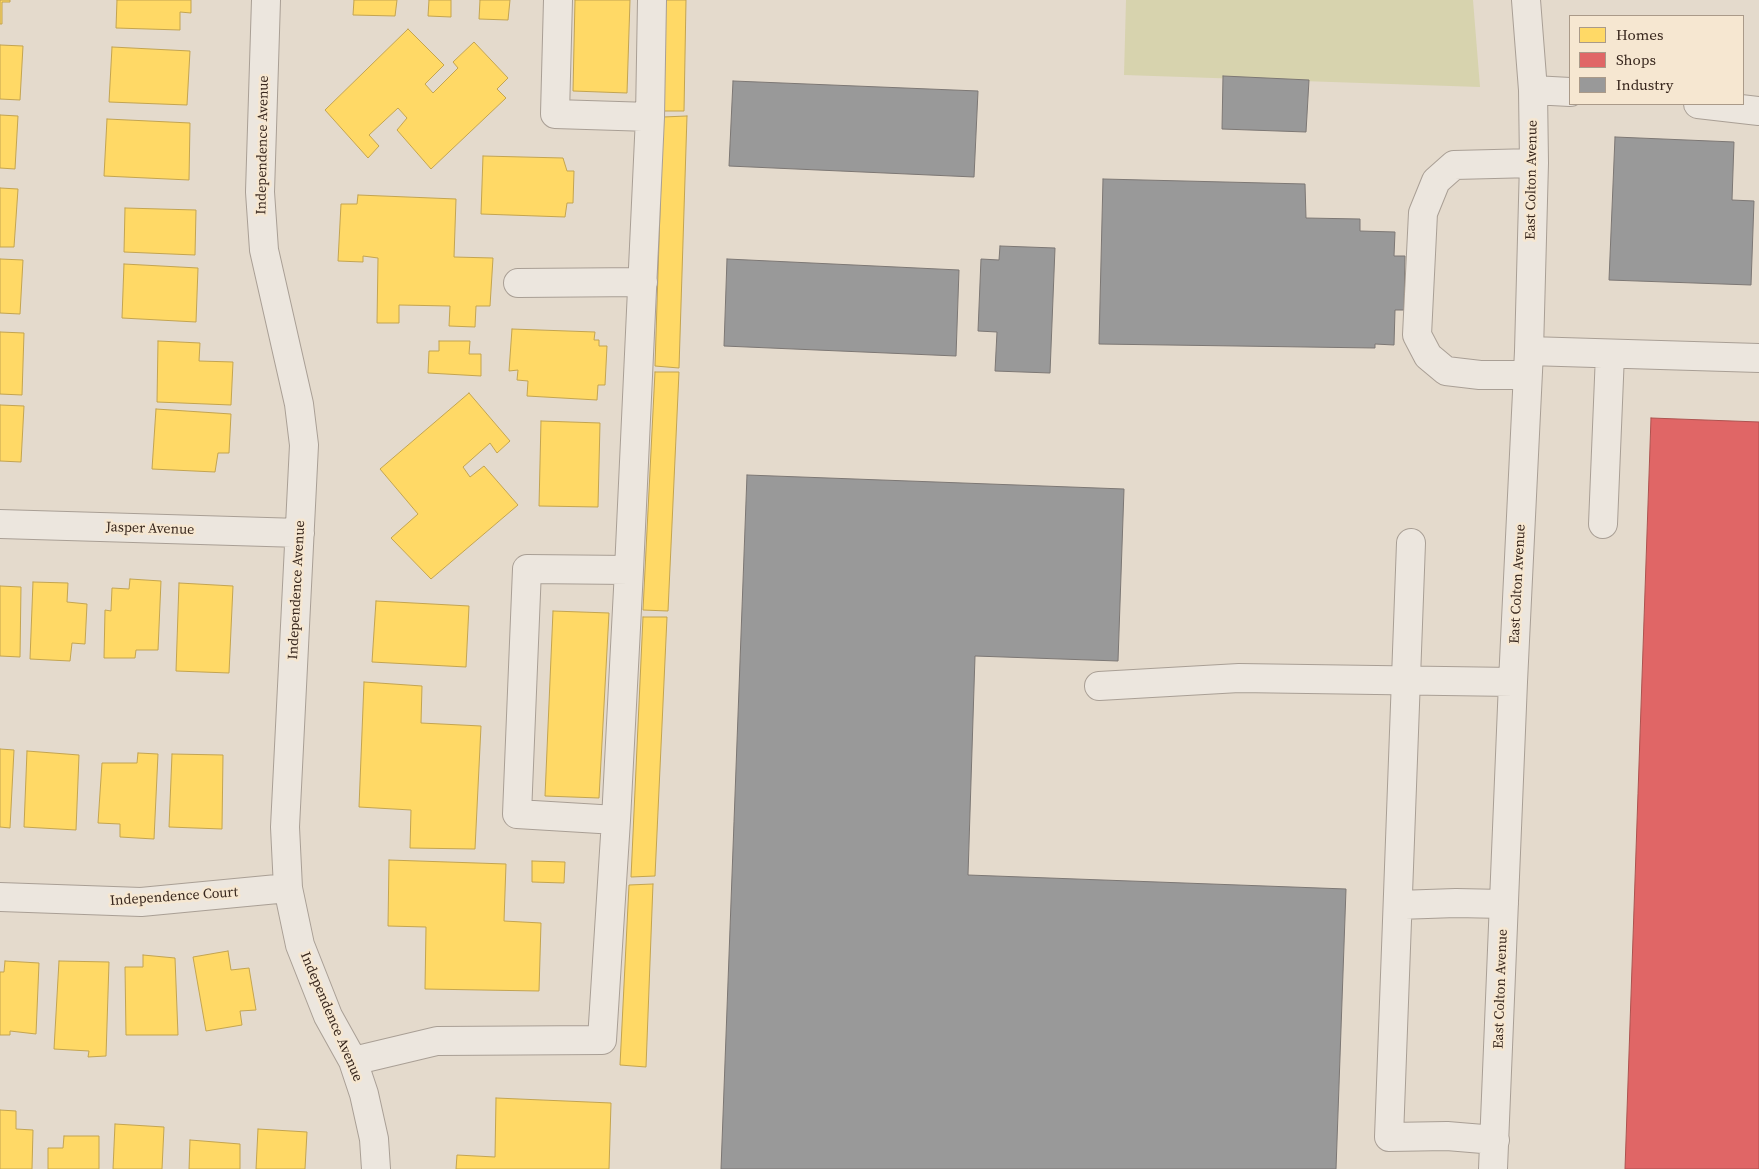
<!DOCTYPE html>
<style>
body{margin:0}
#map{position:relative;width:1759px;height:1169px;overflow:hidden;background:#e4dacc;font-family:"Source Serif 4",serif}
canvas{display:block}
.legend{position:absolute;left:1569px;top:15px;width:175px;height:90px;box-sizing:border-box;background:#f6e7d1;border:1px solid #aa9a89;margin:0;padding:6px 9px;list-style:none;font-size:15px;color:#38271d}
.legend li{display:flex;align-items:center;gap:10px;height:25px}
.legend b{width:25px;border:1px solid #aa9a89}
</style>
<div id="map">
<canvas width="1759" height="1169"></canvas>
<ul class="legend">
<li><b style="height:14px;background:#ffd966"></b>Homes</li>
<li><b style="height:14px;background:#e06666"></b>Shops</li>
<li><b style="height:14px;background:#999"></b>Industry</li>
</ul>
</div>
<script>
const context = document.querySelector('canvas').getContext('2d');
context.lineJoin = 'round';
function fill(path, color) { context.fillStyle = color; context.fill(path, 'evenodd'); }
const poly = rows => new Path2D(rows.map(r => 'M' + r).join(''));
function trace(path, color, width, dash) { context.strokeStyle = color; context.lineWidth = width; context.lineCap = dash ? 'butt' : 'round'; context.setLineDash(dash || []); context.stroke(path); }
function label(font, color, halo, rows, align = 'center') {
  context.font = font + ' "Source Serif 4",serif'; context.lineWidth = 5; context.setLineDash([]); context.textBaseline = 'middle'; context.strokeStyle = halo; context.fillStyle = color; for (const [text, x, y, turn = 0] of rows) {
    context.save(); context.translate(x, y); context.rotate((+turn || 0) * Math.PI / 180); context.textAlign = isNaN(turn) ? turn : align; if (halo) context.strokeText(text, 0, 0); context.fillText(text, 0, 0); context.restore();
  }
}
fill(poly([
 [1126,0,1473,0,1480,87,1124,75]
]), '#d7d3ae');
const homes = poly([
 [0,0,10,0,10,2,2,2,2,24,0,24,0,0],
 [117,0,191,0,191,13,180,12,180,30,116,28,117,0],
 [354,0,397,0,395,16,353,15,354,0],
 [429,0,451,0,451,17,428,16,429,0],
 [480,0,510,0,508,20,479,19,480,0],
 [575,0,630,0,627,93,573,91,575,0],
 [664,0,686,0,684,111,661,111,664,0],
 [408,29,444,65,425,84,433,93,458,68,453,62,474,42,508,78,497,89,506,98,431,169,397,130,407,118,398,108,369,135,379,146,368,158,325,110,408,29],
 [0,45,23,46,20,100,0,99,0,45],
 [112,47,190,51,187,105,109,102,112,47],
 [0,115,18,116,15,169,0,168,0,115],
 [687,116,679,368,655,366,663,117,687,116],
 [107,119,190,123,189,180,104,176,107,119],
 [483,156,563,158,567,171,574,171,573,203,567,203,565,217,481,214,483,156],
 [0,188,18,189,14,247,0,247,0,188],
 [358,195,456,199,454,257,493,258,490,306,476,306,475,327,449,326,450,306,399,305,399,323,377,323,378,258,363,256,363,262,338,261,341,204,357,204,358,195],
 [125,208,196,210,195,255,124,252,125,208],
 [0,259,23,260,20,314,0,313,0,259],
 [124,264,198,268,196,322,122,318,124,264],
 [512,329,595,332,594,340,599,340,599,346,607,346,605,385,598,385,597,400,527,396,528,381,517,380,518,370,509,371,512,329],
 [0,332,24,333,22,395,0,394,0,332],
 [158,341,200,343,199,361,233,362,231,405,157,402,158,341],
 [439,341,470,341,469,354,481,354,481,376,428,373,429,351,439,351,439,341],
 [655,372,679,372,668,611,643,610,655,372],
 [469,393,510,441,497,453,490,443,463,467,470,477,484,466,518,505,431,579,391,538,418,514,380,469,469,393],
 [0,405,24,406,21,462,0,461,0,405],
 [156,409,231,414,229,453,218,453,215,472,152,469,156,409],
 [541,421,600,423,598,507,539,506,541,421],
 [130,579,161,581,158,650,136,650,135,658,104,658,105,610,111,611,112,588,129,589,130,579],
 [33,582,68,583,67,602,87,604,85,644,72,643,70,661,30,659,33,582],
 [179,583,233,586,229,673,176,671,179,583],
 [0,586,21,587,20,657,0,656,0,586],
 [376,601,469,606,466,667,372,662,376,601],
 [553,611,609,613,599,798,545,796,553,611],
 [643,617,667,617,655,876,631,877,643,617],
 [364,682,422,686,421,723,481,726,475,849,410,848,411,810,359,807,364,682],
 [0,749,14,750,10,828,0,827,0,749],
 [27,751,79,755,76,830,24,827,27,751],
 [138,753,158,754,154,839,120,837,120,824,98,823,102,763,137,763,138,753],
 [172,754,223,755,222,829,169,827,172,754],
 [389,860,506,864,504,921,541,923,539,991,425,989,426,927,388,926,389,860],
 [532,861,565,862,564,883,532,882,532,861],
 [653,884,646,1067,620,1065,629,885,653,884],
 [228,951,231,970,249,968,256,1010,240,1011,242,1025,206,1031,193,957,228,951],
 [143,955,175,958,178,1035,126,1035,125,967,143,967,143,955],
 [5,961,39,963,36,1034,10,1031,10,1035,0,1035,0,972,4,972,5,961],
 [59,961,109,962,106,1056,88,1057,89,1051,54,1049,59,961],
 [496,1098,611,1103,609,1169,456,1169,457,1155,495,1157,496,1098],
 [0,1110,16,1111,16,1129,33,1130,32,1169,0,1169,0,1110],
 [115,1124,164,1127,162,1169,113,1169,115,1124],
 [258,1129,307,1132,305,1169,256,1169,258,1129],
 [64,1136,99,1136,99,1169,48,1169,48,1148,63,1148,64,1136],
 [190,1140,240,1144,240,1169,189,1169,190,1140]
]);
fill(homes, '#ffd966');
trace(homes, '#c3a450', 1);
const shops = poly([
 [1651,418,1759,422,1759,1169,1625,1169,1651,418]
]);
fill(shops, '#e06666');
trace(shops, '#ae5350', 1);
const industry = poly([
 [1223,76,1309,80,1306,132,1222,129,1223,76],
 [733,81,978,91,974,177,729,166,733,81],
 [1615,137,1734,142,1732,200,1754,201,1751,285,1609,280,1615,137],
 [1103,179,1305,184,1306,218,1360,219,1360,231,1395,232,1394,256,1405,256,1404,310,1395,310,1394,345,1375,344,1375,348,1099,344,1103,179],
 [1000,246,1055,248,1050,373,995,371,997,332,978,331,981,259,999,260,1000,246],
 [727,259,959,270,956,356,724,346,727,259],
 [747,475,1124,489,1118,661,975,656,968,875,1346,889,1336,1169,721,1169,747,475]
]);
fill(industry, '#999');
trace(industry, '#7c7774', 1);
const minor = poly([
 [266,0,260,192,264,250,299,404,304,445,285,827,288,888,300,945,328,1016,353,1061,364,1094,374,1139,376,1169],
 [558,0,555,114,650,117],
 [1533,90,1570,92],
 [1698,104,1759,111],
 [518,283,643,282],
 [1529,351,1759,358],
 [1527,375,1480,375,1446,371,1428,356,1417,335,1423,213,1436,181,1454,165,1534,163],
 [0,524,300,533],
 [1603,524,1610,354],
 [1411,543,1389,1137,1447,1136,1495,1140],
 [1099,686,1239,678,1513,682],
 [616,820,517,814,527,569,629,570],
 [0,897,141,902,288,888],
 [1398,905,1456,903,1504,904],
 [353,1061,437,1041,602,1040,616,820,629,570,650,117,652,0],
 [1493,1169,1513,682,1529,351,1534,163,1533,90,1526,0]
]);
trace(minor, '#a99f95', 30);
trace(minor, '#ece6de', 28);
label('14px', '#38271d', '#f6e7d1', [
 ["Independence Avenue",263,145,-89],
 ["East Colton Avenue",1532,180,-89],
 ["Jasper Avenue",150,529,2],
 ["East Colton Avenue",1518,584,-87],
 ["Independence Avenue",297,590,-87],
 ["Independence Court",174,897,-4],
 ["East Colton Avenue",1501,989,-88],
 ["Independence Avenue",331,1017,67]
]);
</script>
